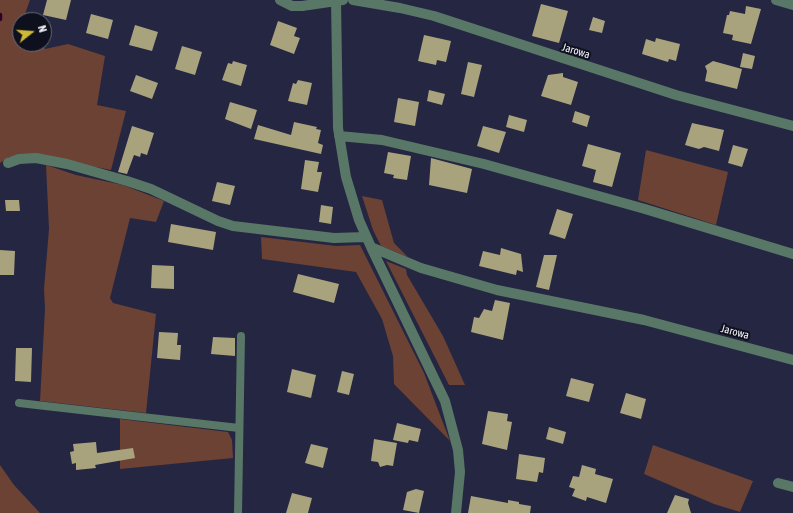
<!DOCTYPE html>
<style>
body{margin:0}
#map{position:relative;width:793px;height:513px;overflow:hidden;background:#242642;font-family:"Asap Condensed",sans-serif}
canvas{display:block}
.north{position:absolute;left:12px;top:12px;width:40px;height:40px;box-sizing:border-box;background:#0f101d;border:1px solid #6a6b76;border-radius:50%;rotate:73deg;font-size:11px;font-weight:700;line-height:16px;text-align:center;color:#f3f4fc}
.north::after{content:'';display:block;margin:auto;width:14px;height:18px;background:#cdb938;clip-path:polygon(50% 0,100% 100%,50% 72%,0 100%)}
</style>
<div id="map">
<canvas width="793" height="513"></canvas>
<div class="north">N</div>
</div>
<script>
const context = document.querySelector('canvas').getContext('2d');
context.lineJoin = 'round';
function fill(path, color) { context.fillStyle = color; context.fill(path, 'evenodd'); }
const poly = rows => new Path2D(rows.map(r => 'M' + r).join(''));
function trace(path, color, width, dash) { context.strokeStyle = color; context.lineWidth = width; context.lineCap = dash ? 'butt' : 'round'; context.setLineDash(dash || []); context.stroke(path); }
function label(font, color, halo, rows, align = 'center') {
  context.font = font + ' "Asap Condensed",sans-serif'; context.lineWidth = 4; context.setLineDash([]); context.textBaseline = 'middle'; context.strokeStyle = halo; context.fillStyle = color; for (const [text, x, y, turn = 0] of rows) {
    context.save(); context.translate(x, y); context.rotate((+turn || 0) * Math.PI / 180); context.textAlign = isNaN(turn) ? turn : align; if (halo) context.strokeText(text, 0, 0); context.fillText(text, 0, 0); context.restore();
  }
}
fill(poly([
 [0,0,30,0,25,14,29,20,20,20,20,44,42,44,45,49,68,44,105,56,97,105,126,111,111,170,33,155,9,157,0,163],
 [646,150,728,172,716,225,638,200],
 [46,165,76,175,123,185,164,201,156,222,130,218,110,298,113,303,156,314,146,413,40,401,45,309,44,289,49,229],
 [362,196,382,200,394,243,408,257,381,246,373,230],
 [261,237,336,246,360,245,424,373,450,441,394,384,393,356,382,319,356,272,262,259],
 [386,261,406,269,407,275,443,336,465,385,449,385],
 [120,419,228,432,232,440,233,458,120,469],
 [653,445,753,481,740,512,714,504,644,474],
 [0,465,14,485,40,513,0,513]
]), '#6c4234');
trace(poly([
 [0,15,0,19]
]), '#320026', 4.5);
fill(poly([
 [47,0,71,0,66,20,43,15],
 [541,4,568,11,559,43,532,36],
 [746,6,761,9,751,44,732,40,733,35,723,33,727,15,729,15,730,11,745,14],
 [91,14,113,20,108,39,86,33],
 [593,17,605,21,602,33,589,30],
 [278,21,297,28,294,36,300,38,294,54,270,45],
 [135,25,158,32,152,51,129,45],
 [424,35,451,41,446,62,437,60,436,65,418,61],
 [656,38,680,44,676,61,669,59,668,62,642,54,646,39,655,42],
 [182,46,202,52,195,75,175,69],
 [743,53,755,56,752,69,740,67],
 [233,61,247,65,241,86,222,80,228,63,232,64],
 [713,61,742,69,737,89,705,81,707,71,705,66],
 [468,62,482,65,474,97,461,94],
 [563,73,563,77,578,82,571,105,541,96,548,75],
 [136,75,158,83,152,99,130,91],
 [298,80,312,83,307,105,288,101,293,83,296,84],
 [429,90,445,94,442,105,427,101],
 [398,98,419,102,415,126,394,122],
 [230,102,257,110,251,129,225,119],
 [575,111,590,116,587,127,572,122],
 [509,115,527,120,524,132,506,127],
 [294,122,317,127,316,129,321,130,318,143,323,145,321,154,254,139,258,125,291,135],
 [692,123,724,130,719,151,704,147,699,149,685,145],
 [132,126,154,133,147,155,141,153,140,157,134,155,127,174,118,172],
 [483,126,506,132,499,153,477,146],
 [588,144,621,153,612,187,593,182,596,170,582,166],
 [733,145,748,149,742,167,728,163],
 [388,152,411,156,407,180,393,178,394,175,384,173],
 [431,158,472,169,467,193,429,185],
 [305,160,319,162,317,172,322,172,318,192,301,189],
 [217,182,235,186,230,205,212,201],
 [5,200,19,200,20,211,6,211],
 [321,205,333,207,331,224,319,222],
 [557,209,573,214,565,239,549,234],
 [171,224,216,232,213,250,168,242],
 [501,248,521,254,523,272,517,270,516,275,479,266,483,251,500,255],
 [0,250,15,251,14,275,0,275],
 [544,255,557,255,549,290,536,287],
 [152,265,174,266,174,289,151,288],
 [298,274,339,284,334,303,293,292],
 [495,300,510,303,503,340,471,332,474,317,479,318,484,309,492,311],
 [159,332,178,333,177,345,181,345,180,360,157,358],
 [213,337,235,338,235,356,211,354],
 [16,348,32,348,31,382,15,381],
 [292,369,316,375,311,398,287,392],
 [342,371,354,374,349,395,337,392],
 [571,378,594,384,589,402,566,396],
 [626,393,646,399,641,419,620,413],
 [488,411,508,414,507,421,512,422,507,450,482,444],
 [397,423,421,429,418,442,409,440,408,443,393,440],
 [549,427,566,432,563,444,546,439],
 [374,439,397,443,393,466,387,465,380,467,378,462,371,461],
 [96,442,97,453,133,448,135,458,95,465,96,468,76,470,76,463,72,464,70,452,74,451,73,444],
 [311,444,328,448,323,468,305,463],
 [519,454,545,458,543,473,539,472,537,482,516,479],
 [582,465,596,469,595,474,613,479,606,503,587,497,586,501,572,496,575,489,569,487,573,476,579,477],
 [416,489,424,491,419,513,403,510,407,492],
 [292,493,312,498,308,513,286,513],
 [675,495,689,499,688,503,691,513,667,513],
 [471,496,508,503,508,500,519,502,519,504,531,506,530,513,468,513]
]), '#a9a37d');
trace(poly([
 [19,403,239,428],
 [238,513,241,336]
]), '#597766', 8);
trace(poly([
 [280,0,292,6,302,6,343,0],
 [336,0,338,128,346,177,359,220,371,247,445,401,458,450,460,472,456,513],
 [353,0,400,8,434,16,676,95,793,126],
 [776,0,793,5],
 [339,136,382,140,484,164,645,209,793,254],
 [8,163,19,159,36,158,67,164,127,181,151,189,218,221,233,226,334,238,366,237],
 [371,247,421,268,497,290,644,320,793,360],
 [778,483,793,487]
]), '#597766', 10);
label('11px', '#f3f4fc', '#0f101d', [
 ["Jarowa",576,51,17],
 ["Jarowa",735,332,15]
]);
</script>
